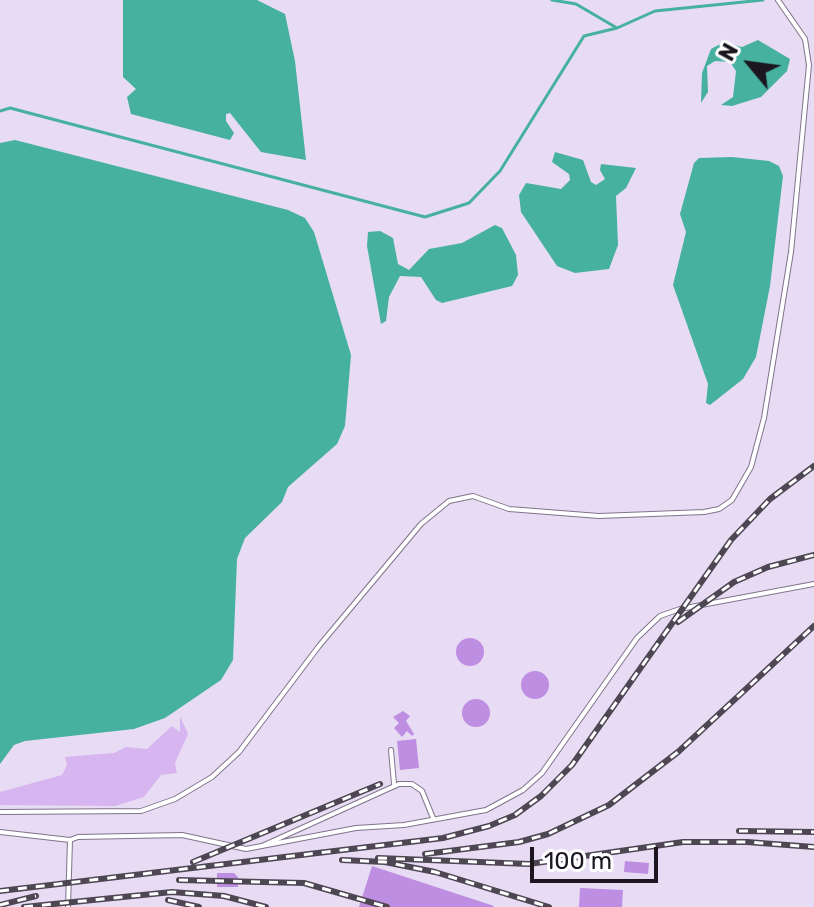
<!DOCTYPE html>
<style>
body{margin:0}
#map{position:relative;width:814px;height:907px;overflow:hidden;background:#e8dbf4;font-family:Rubik,sans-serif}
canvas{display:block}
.north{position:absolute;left:710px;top:24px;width:80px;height:80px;-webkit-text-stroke:6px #fff;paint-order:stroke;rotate:299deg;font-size:22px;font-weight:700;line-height:32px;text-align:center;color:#1b161f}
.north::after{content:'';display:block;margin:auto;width:28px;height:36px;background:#1b161f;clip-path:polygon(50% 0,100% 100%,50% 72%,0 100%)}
.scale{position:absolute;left:530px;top:847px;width:128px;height:36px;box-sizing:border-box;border:4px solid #1b161f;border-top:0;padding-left:10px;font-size:24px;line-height:28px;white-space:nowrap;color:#1b161f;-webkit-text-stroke:6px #fff;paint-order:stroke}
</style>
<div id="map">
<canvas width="814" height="907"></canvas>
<div class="north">N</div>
<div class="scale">100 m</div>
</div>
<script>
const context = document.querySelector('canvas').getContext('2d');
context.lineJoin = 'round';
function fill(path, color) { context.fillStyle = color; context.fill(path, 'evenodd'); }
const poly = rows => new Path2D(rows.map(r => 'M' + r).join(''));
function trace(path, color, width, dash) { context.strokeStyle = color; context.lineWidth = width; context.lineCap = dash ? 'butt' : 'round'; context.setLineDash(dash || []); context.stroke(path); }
fill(poly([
 [180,716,188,734,175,763,177,773,161,775,144,797,115,806,0,805,0,792,62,775,67,765,65,757,114,753,126,747,147,749,172,726,180,732]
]), '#d6b5f0');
fill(poly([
 [123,0,257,0,285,14,295,61,306,160,261,152,230,113,226,114,226,121,234,133,230,140,131,114,127,97,136,89,123,77],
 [758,40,790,59,787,71,761,97,732,106,721,105,733,97,736,71,730,62,715,61,707,66,708,92,701,103,702,73,711,49,724,42,742,47],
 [15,140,288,210,305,218,314,232,351,355,345,426,337,444,288,487,282,502,245,538,237,559,233,660,221,680,165,718,134,729,25,741,14,745,0,764,0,143],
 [555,152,583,160,591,182,596,185,605,179,600,170,601,164,636,168,626,188,616,196,618,245,609,269,575,273,557,266,521,212,519,195,526,183,561,189,570,180,569,174,552,162],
 [732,157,769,161,779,166,783,176,770,286,756,357,743,379,710,405,706,403,708,384,673,285,686,232,680,214,694,163,699,158],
 [495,225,502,228,516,255,518,275,512,286,442,303,436,300,421,277,400,276,389,297,386,321,381,324,367,246,368,232,380,231,393,238,398,264,409,270,429,249,462,243]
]), '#46b19f');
trace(poly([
 [552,0,576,4,617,28],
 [0,111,10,108,425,217,469,203,500,171,584,36,617,28,655,11,763,0]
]), '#46b19f', 3);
fill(poly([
 '456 652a14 14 0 1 1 28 0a14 14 0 1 1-28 0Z',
 '521 685a14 14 0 1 1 28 0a14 14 0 1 1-28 0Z',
 '462 713a14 14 0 1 1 28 0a14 14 0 1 1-28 0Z',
 [403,711,410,716,406,721,414,734,412,736,407,731,402,737,394,728,399,723,393,717],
 [416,739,419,768,400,770,397,741],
 [625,861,649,863,648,874,624,872],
 [372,866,494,906,493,907,359,907],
 [217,873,234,873,238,877,238,887,217,887],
 [580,888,623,890,622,907,579,907]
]), '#bd8ee1');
const service = poly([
 [391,750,394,784],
 [0,812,141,811,175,799,212,777,239,752,319,646,421,524,449,501,473,496,509,509,599,516,704,512,719,509,732,500,751,467,764,418,791,252,809,65,805,39,778,0],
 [0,832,70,840],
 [262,846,399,784,412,784,422,791,433,818],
 [68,907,70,840,78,837,182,835,246,849,356,828,404,825,486,810,523,790,542,773,637,638,660,616,680,609,814,584]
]);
trace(service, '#80748a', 6);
trace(service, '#fff', 4);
const rail = poly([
 [678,622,734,582,768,567,814,555],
 [739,831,814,832],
 [425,854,519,842,548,834,609,805,678,752,814,626],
 [378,858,529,864,683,842,747,842,814,847],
 [342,860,385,862,435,872,549,907],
 [193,862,380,784],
 [179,880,304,883,387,907],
 [0,891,443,838,489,826,515,815,541,796,572,765,731,540,770,499,814,466],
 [168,900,199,907],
 [0,905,36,896],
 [24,907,172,892,224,896,266,907]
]);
trace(rail, '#4d4653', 6);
trace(rail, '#fff', 3, [9]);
</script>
